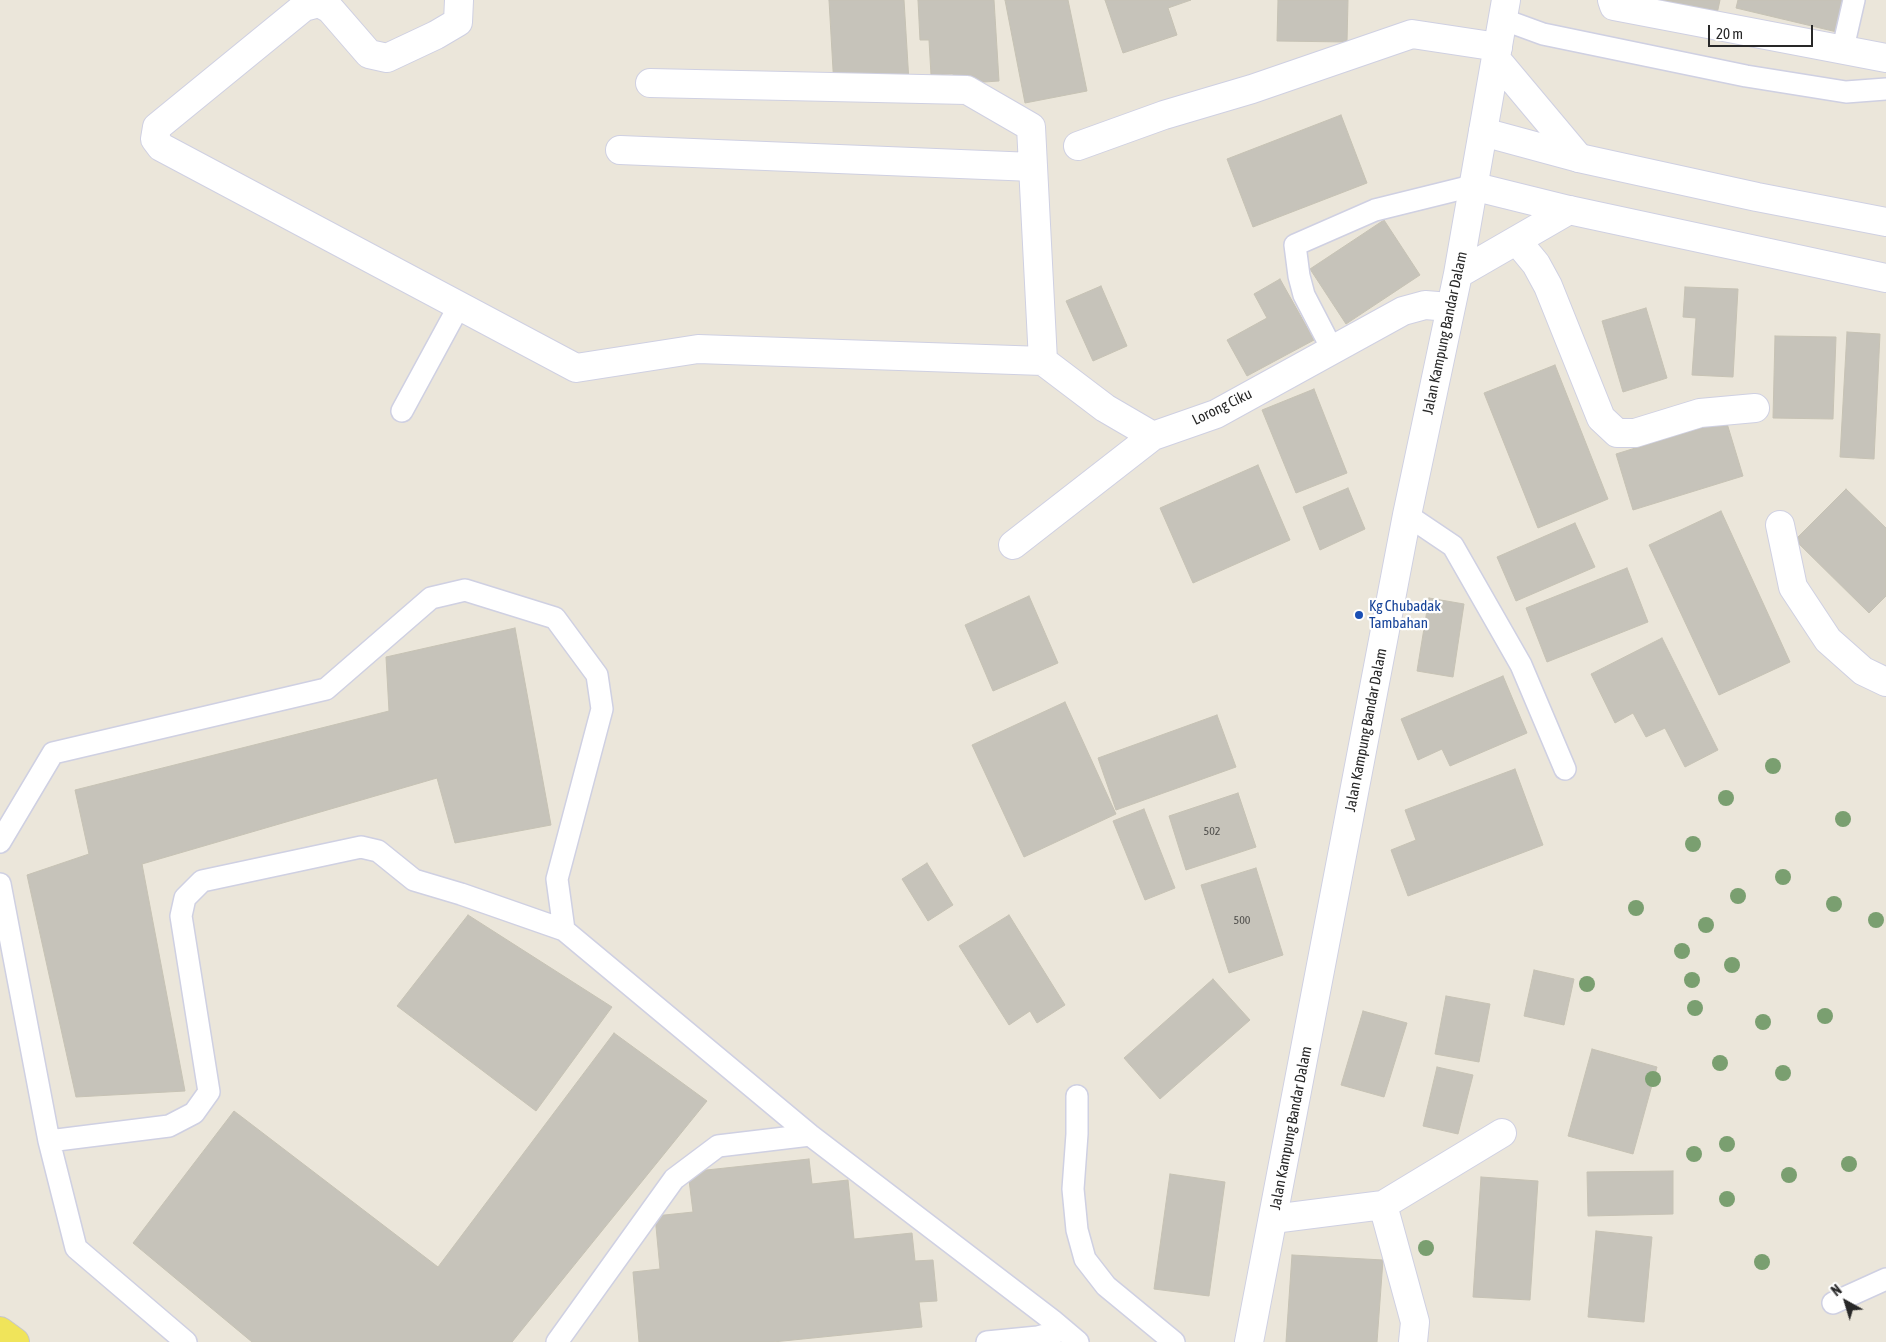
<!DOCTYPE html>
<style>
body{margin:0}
#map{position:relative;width:1886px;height:1342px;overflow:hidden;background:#ebe6da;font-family:"Asap Condensed",sans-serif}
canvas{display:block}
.north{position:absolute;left:1821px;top:1277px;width:50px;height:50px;-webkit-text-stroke:4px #fff;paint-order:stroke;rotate:321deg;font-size:14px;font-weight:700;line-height:20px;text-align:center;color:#282828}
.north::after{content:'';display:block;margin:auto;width:18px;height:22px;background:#282828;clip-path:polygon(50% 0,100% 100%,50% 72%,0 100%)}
.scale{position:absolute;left:1708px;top:25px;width:105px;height:22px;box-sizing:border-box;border:2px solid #282828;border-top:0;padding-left:6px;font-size:15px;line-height:18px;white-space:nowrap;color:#282828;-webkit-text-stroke:4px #fff;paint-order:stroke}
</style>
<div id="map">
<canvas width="1886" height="1342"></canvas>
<div class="north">N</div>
<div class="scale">20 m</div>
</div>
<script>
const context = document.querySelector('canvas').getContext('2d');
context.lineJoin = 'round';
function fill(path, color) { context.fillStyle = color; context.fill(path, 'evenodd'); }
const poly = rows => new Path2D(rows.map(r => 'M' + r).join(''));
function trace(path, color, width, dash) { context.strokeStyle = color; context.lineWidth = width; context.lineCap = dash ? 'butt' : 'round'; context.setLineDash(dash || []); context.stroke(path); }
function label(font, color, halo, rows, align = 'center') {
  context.font = font + ' "Asap Condensed",sans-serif'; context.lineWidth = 4.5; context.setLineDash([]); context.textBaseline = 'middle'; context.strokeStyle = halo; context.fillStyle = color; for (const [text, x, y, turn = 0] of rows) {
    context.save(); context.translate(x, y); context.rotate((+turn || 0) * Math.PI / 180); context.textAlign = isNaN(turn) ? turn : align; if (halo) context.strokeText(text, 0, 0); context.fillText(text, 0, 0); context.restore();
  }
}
const building = poly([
 [829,0,904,0,909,82,834,87,829,0],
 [918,0,994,0,999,81,954,84,953,74,931,75,929,40,920,40,918,0],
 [1005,0,1068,0,1087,91,1025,103,1005,0],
 [1105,0,1191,0,1168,8,1177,35,1123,53,1105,0],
 [1278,0,1348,0,1347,42,1277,41,1278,0],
 [1658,0,1720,0,1717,14,1658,0],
 [1738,0,1845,0,1837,32,1736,8,1738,0],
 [1341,115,1367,183,1253,227,1227,159,1341,115],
 [1384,220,1420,275,1346,324,1310,269,1384,220],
 [1280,279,1314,340,1247,376,1227,340,1267,318,1254,294,1280,279],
 [1101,286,1127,346,1093,361,1066,301,1101,286],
 [1685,287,1738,289,1733,377,1692,375,1696,318,1683,317,1685,287],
 [1646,308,1667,378,1623,392,1602,321,1646,308],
 [1847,332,1880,334,1874,459,1840,457,1847,332],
 [1775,336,1836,337,1833,419,1773,418,1775,336],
 [1555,365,1608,499,1538,528,1484,393,1555,365],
 [1314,389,1347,473,1296,493,1262,410,1314,389],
 [1726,420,1743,476,1633,510,1616,454,1726,420],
 [1258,465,1290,540,1193,583,1160,508,1258,465],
 [1348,488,1365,529,1320,550,1303,507,1348,488],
 [1846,489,1886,528,1886,596,1869,613,1795,540,1846,489],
 [1721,511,1790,662,1719,695,1649,545,1721,511],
 [1575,523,1595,567,1516,601,1497,557,1575,523],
 [1627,568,1648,622,1547,662,1526,608,1627,568],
 [1029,596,1058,663,993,691,965,625,1029,596],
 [1429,598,1464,604,1453,677,1417,671,1429,598],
 [515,628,551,825,455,843,437,778,142,864,185,1091,76,1097,27,875,89,854,75,790,389,711,386,657,515,628],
 [1662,638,1718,750,1685,767,1665,728,1646,737,1633,713,1615,723,1591,674,1662,638],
 [1503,676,1527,733,1450,766,1442,749,1418,760,1401,719,1503,676],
 [1065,702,1116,814,1024,857,972,745,1065,702],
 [1217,715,1236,767,1116,810,1098,758,1217,715],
 [1515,769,1543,845,1408,896,1391,850,1416,840,1405,810,1515,769],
 [1238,793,1256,847,1186,870,1169,816,1238,793],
 [1144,809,1175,888,1145,900,1113,821,1144,809],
 [927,863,953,905,928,921,902,879,927,863],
 [1256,868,1283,955,1229,973,1201,885,1256,868],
 [468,915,612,1007,536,1111,397,1006,468,915],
 [1009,915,1065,1005,1037,1023,1030,1011,1009,1025,959,946,1009,915],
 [1534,970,1574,979,1564,1025,1524,1016,1534,970],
 [1213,979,1250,1020,1160,1099,1124,1058,1213,979],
 [1446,996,1490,1004,1479,1062,1435,1054,1446,996],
 [1363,1011,1407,1023,1384,1097,1341,1085,1363,1011],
 [614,1033,707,1101,512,1342,252,1342,133,1243,234,1111,438,1267,614,1033],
 [1592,1049,1657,1067,1633,1154,1568,1136,1592,1049],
 [1437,1067,1473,1075,1458,1134,1423,1126,1437,1067],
 [809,1159,812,1184,848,1180,854,1239,912,1233,915,1261,933,1260,937,1301,919,1302,922,1327,773,1342,639,1342,633,1272,660,1269,655,1216,693,1212,688,1172,809,1159],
 [1673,1171,1673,1214,1588,1216,1587,1172,1673,1171],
 [1170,1174,1225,1182,1209,1296,1154,1289,1170,1174],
 [1481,1177,1538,1181,1530,1300,1473,1297,1481,1177],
 [1596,1231,1652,1237,1644,1322,1588,1317,1596,1231],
 [1292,1255,1383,1260,1377,1342,1286,1342,1292,1255]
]);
fill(building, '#c6c3ba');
trace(building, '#c6c2b4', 1);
const lane = poly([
 [1502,19,1543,34,1746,76,1846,92,1886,89],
 [1843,48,1854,0],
 [1332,349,1304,295,1299,276,1295,245,1375,210,1472,186],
 [402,411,459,306],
 [1407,515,1453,546,1521,665,1565,769],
 [0,842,53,753,326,689,431,598,465,590,555,618,597,675,602,709,557,879,564,930,810,1135,1052,1320,1078,1342],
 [0,884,49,1141,76,1248,186,1342],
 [1077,1096,1077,1134,1073,1189,1077,1230,1085,1259,1106,1286,1174,1342],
 [49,1141,169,1126,194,1113,209,1092,181,916,185,898,202,881,361,847,378,851,414,880,461,894,564,930],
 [1833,1303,1886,1279],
 [557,1342,674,1179,718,1146,810,1135],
 [987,1342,1038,1337,1064,1330]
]);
const street = poly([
 [459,0,458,22,436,35,387,58,369,54,330,9,319,3,304,7,157,127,155,139,161,147,576,368,698,349,1043,361],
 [1612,0,1614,6,1886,58],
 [650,83,967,90,1031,127,1043,361,1105,408,1153,436],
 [1483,132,1579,158,1757,197,1886,222],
 [1078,146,1164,115,1252,89,1412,34,1498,47],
 [620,150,1033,167],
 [1472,186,1569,210,1886,278],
 [1517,241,1536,264,1548,286,1601,418,1617,433,1635,433,1700,413,1755,408],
 [1780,525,1793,587,1828,640,1863,671,1886,682],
 [1013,545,1153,436,1216,414,1403,311,1425,305,1450,307],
 [1383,1205,1415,1322,1413,1342],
 [1273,1219,1383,1205,1502,1133]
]);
const secondary = poly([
 [1496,59,1579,158],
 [1458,274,1569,210],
 [1249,1342,1407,515,1458,274,1506,0]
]);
const primary = poly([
 [0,1331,15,1342]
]);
trace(lane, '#cfd0e2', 24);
trace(street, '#cfd0e2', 30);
trace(secondary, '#cfd0e2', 30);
trace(primary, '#c7c7c7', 30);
trace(lane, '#fff', 21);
trace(street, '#fff', 28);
trace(secondary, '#fff', 28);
trace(primary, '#f0e45a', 28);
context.fillStyle = '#7a9f70';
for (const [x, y] of [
 [1773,766],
 [1726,798],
 [1843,819],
 [1693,844],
 [1783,877],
 [1738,896],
 [1834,904],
 [1636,908],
 [1876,920],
 [1706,925],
 [1682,951],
 [1732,965],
 [1692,980],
 [1587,984],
 [1695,1008],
 [1825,1016],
 [1763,1022],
 [1720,1063],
 [1783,1073],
 [1653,1079],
 [1727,1144],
 [1694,1154],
 [1849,1164],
 [1789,1175],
 [1727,1199],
 [1426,1248],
 [1762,1262]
]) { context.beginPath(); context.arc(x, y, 8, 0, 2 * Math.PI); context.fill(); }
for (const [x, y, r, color] of [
 [1359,615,5,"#1a4fb4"]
]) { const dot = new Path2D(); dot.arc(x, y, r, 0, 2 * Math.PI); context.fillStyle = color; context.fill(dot); trace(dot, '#fff', 2); }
label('12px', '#504f4c', null, [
 ["502",1212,831],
 ["500",1242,920]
]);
label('15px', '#282828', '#fff', [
 ["Jalan Kampung Bandar Dalam",1445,333,-78],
 ["Lorong Ciku",1222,407,-26],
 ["Jalan Kampung Bandar Dalam",1366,730,-79],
 ["Jalan Kampung Bandar Dalam",1291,1128,-79]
]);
label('15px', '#164399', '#fff', [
 ["Kg Chubadak",1369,606],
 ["Tambahan",1369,623]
], 'left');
</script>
